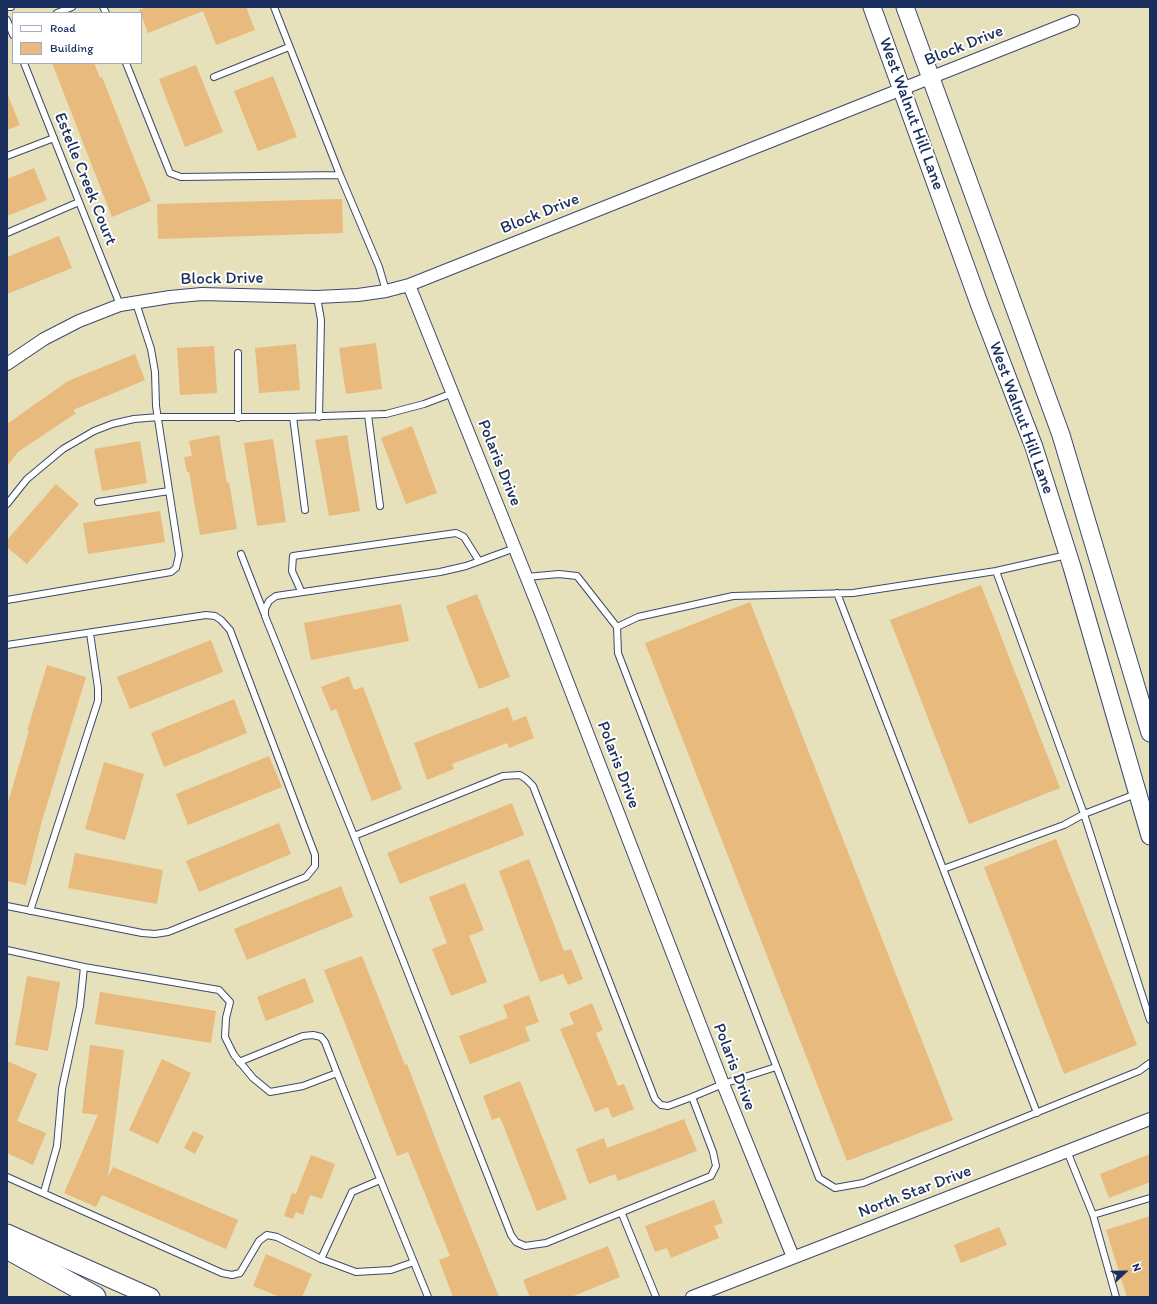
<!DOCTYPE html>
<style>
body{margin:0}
#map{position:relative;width:1157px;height:1304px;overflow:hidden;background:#e6e0bb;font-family:Itim,sans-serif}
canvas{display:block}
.frame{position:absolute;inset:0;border:8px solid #1b2f5e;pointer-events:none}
.legend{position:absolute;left:12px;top:12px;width:130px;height:52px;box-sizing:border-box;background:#fff;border:1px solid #a4acbf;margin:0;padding:5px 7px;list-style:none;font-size:12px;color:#1b2f5e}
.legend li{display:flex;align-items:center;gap:8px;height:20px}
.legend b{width:20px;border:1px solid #a4acbf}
.north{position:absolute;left:1105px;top:1252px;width:40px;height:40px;-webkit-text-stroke:3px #fff;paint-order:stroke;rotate:68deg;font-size:11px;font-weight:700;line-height:16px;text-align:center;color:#1b2f5e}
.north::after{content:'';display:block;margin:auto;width:14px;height:18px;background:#1b2f5e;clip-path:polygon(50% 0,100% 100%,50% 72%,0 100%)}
</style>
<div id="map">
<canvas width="1157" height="1304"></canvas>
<div class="frame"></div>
<ul class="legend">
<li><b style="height:5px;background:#fff"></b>Road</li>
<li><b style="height:11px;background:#e8ba7d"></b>Building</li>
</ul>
<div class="north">N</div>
</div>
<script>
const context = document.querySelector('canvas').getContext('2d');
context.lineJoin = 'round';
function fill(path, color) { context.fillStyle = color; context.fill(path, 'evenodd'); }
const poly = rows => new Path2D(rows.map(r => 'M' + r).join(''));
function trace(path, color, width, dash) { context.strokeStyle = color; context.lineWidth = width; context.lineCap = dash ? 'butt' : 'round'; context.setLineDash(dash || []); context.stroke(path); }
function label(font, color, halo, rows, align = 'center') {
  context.font = font + ' Itim,sans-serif'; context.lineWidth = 4; context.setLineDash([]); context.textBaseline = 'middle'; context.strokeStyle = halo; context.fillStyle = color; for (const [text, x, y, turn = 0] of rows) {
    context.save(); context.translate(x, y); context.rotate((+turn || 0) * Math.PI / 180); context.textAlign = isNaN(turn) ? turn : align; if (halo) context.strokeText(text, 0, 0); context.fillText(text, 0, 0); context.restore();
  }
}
fill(poly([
 [147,7,246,7,255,30,216,45,203,11,148,33,139,10],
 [52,63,94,63,100,78,102,77,151,201,112,217],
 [196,65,223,132,185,147,159,79],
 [273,76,297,137,258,151,234,91],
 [7,93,20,125,7,130],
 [34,168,47,200,7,216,7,179],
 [342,199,343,233,158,239,157,204],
 [59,236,72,268,7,294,7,257],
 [376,343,382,389,346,394,339,348],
 [296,344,300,390,259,393,255,348],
 [214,346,217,393,180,395,177,348],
 [135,354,145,380,73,410,76,413,18,452,7,466,7,424,68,381],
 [412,426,437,493,406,504,381,438],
 [219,435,227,483,229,482,237,529,200,535,189,472,187,472,184,457,192,456,189,441],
 [347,435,360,511,329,516,315,440],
 [273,439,286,522,257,526,244,443],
 [140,441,147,483,102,491,94,449],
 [56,484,79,504,27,564,7,547,7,540],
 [160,511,165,542,88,554,83,523],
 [981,585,1060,788,969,824,890,620],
 [477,594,510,677,479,689,446,606],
 [750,602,953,1120,847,1161,645,643],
 [401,604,409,641,311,660,304,623],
 [211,640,223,672,130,709,117,677],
 [47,665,86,677,42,821,26,885,7,881,7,806,29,731,27,731],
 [349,676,354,690,363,687,402,789,372,801,336,709,331,711,321,687],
 [234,699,247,733,164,767,151,733],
 [508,707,513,721,526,716,534,738,509,748,507,743,452,764,454,769,427,780,414,743],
 [269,756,282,787,188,825,176,794],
 [104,762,144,774,125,840,85,829],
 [512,803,524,835,400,884,387,853],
 [279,823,291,854,199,892,186,861],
 [1056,839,1137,1045,1064,1074,984,867],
 [75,853,163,870,157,904,68,888],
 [529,859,564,951,571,949,583,979,568,985,563,974,540,982,499,871],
 [465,883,484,930,469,936,487,982,451,996,432,949,447,943,429,897],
 [341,886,353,917,247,960,234,929],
 [362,956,405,1065,407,1064,442,1156,499,1297,453,1297,439,1260,450,1256,408,1152,397,1156,324,970],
 [27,976,60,982,48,1051,15,1045],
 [305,978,314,1002,266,1021,257,997],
 [100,992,216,1011,211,1043,95,1024],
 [529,995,539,1022,525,1027,530,1041,470,1064,459,1036,508,1018,503,1005],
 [592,1003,603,1030,596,1033,618,1086,624,1084,634,1109,612,1118,608,1107,595,1112,560,1029,574,1024,569,1013],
 [90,1045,124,1050,108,1177,113,1167,238,1220,226,1249,102,1195,96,1207,64,1193,98,1115,82,1113],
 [162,1059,191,1073,158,1144,129,1130],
 [7,1061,37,1074,17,1121,46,1133,33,1165,7,1153],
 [520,1081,567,1199,537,1211,500,1117,492,1120,483,1096],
 [684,1119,697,1151,618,1181,615,1174,589,1184,576,1149,604,1138,607,1148],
 [193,1131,204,1136,195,1154,184,1148],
 [1150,1154,1150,1182,1109,1198,1100,1174],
 [311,1155,335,1164,322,1199,310,1195,303,1215,296,1212,293,1219,284,1216,292,1193,296,1194],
 [714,1200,723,1223,714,1226,719,1238,671,1258,667,1248,655,1252,645,1226],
 [1150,1216,1150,1297,1127,1297,1106,1230],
 [999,1227,1007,1245,961,1263,954,1245],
 [608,1246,620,1277,571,1297,530,1297,523,1280],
 [266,1254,312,1274,302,1297,280,1297,253,1286]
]), '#e8ba7d');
const lane = poly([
 [7,7,11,7],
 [103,7,106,13],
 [274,7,340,175,379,267,386,291],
 [57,13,72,7],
 [7,20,13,35],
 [24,63,120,305],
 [126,63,170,173,181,177,340,175],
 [214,77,289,47],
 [7,156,54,138],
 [7,233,79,202],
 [317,297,321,320,319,417],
 [238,353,238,418],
 [368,415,380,506],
 [293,417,305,510],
 [98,502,169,491],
 [7,504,27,479,63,449,94,431,112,424,134,419,159,417,293,417,386,414,424,404,453,393],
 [515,548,466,566,440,572,276,596,269,601,265,609,265,616,354,836,511,1235,516,1242,525,1246,546,1243,711,1176,716,1166,713,1152,692,1097,723,1084,776,1067],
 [241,554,264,613],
 [1067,555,996,571,853,593,733,596,638,617,617,627,618,653,819,1178,835,1188,863,1183,1139,1071,1150,1063],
 [996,571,1084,814,1150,1020],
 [526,577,559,574,577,576,617,627],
 [301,591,292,571,293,556,456,533,464,537,479,561],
 [837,593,1037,1113],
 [7,600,171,572,176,568,179,555,156,406,155,372,151,349,136,303],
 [7,645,206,615,215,616,221,620,230,630,315,855,315,866,306,877,168,932,155,934,142,933,7,906],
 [354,836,503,776,520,775,526,779,533,786,655,1099,661,1105,668,1106,692,1097],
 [943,869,1064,825,1084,814,1136,794],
 [30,911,98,701,98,688,90,633],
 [7,950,84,967,219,990,230,1002,226,1018,225,1037,234,1055,253,1078,270,1092,303,1086,337,1073,428,1297],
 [239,1062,303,1036,313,1035,321,1037,325,1042,337,1073],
 [1067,1151,1093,1215],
 [7,1177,222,1273,232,1275,240,1273,259,1241,267,1235,277,1237,321,1259,356,1272,391,1270,414,1262],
 [44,1192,57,1146,62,1089,80,1006,84,967],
 [622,1214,656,1297],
 [321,1259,352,1192,380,1180],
 [1116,1297,1093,1215,1150,1198]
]);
const street = poly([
 [409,285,542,616,723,1084,793,1257],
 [7,364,44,339,79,321,120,305,170,297,202,294,317,297,358,295,386,291,409,285,1073,21],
 [692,1297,1150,1119]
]);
const secondary = poly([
 [872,7,980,306,1034,447,1072,567,1150,836],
 [905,7,1061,435,1150,733],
 [7,1233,151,1297]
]);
const highway = poly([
 [7,1248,95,1297]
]);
trace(lane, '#394a6c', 8);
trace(street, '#394a6c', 14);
trace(secondary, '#394a6c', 19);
trace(highway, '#394a6c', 23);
trace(lane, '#fff', 6);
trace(street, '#fff', 12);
trace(secondary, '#fff', 17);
trace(highway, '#fff', 21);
label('17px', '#1b2f5e', '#fff', [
 ["Block Drive",964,46,-22],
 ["West Walnut Hill Lane",911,114,70],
 ["Estelle Creek Court",85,179,68],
 ["Block Drive",540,214,-22],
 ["Block Drive",222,279,-1],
 ["West Walnut Hill Lane",1021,418,70],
 ["Polaris Drive",499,463,68],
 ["Polaris Drive",618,765,69],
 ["Polaris Drive",734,1067,69],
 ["North Star Drive",915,1192,-21]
]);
</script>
